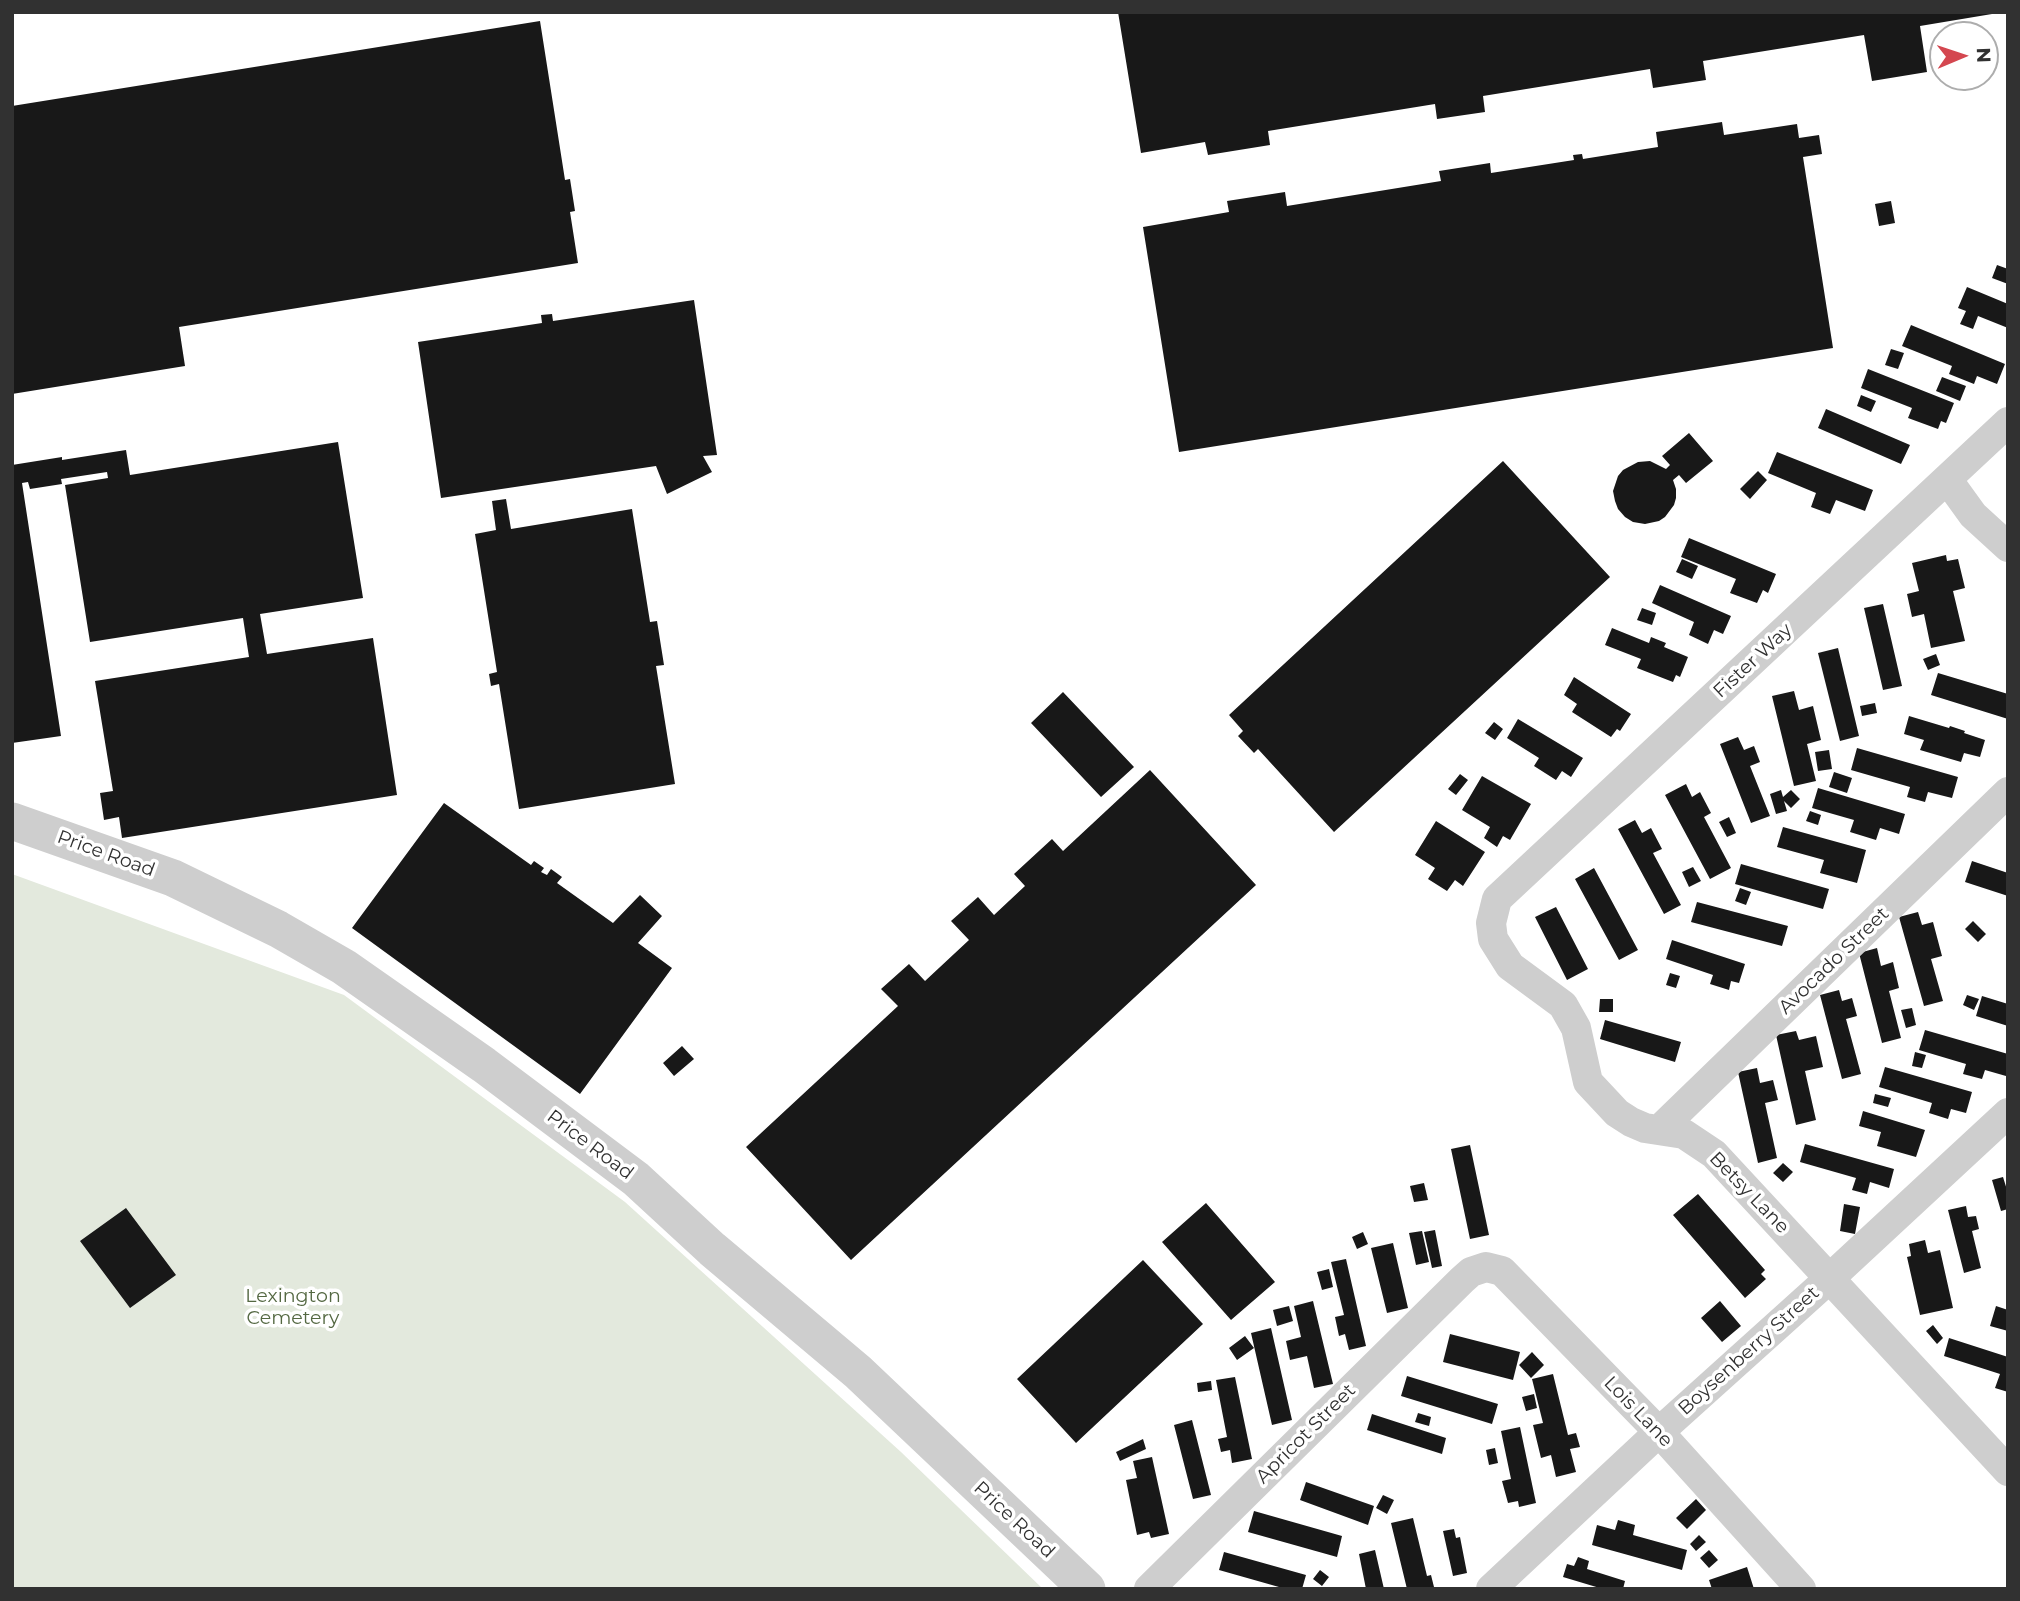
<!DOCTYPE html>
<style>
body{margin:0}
#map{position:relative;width:2020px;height:1601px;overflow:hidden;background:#fff;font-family:Montserrat,sans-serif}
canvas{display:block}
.frame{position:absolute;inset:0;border:14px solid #313131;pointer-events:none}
.north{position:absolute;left:1929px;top:21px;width:70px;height:70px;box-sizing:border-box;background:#fff;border:2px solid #adadad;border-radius:50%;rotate:88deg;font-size:19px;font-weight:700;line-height:28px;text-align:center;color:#313131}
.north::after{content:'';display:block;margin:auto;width:24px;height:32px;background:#d44750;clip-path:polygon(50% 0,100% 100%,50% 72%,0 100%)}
</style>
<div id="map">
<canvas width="2020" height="1601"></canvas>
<div class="frame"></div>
<div class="north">N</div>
</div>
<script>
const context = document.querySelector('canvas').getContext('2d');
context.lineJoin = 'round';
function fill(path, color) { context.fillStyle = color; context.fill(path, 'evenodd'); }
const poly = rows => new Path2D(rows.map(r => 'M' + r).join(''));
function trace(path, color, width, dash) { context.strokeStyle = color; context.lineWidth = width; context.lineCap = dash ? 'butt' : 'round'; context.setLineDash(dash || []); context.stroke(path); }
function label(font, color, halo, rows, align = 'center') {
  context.font = font + ' Montserrat,sans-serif'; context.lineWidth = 7; context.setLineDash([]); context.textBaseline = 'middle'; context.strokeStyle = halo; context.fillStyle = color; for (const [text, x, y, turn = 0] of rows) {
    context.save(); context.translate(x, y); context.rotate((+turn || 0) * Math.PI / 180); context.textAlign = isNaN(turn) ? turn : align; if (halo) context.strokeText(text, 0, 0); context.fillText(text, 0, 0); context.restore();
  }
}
fill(poly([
 [12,874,344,995,625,1202,901,1452,1043,1589,12,1589]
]), '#e3e9dd');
fill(poly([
 [1118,12,1992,12,1992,14,1920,26,1927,72,1872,81,1864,35,1703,61,1706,80,1653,88,1650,69,1483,96,1485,112,1437,119,1435,104,1268,131,1270,145,1208,155,1205,142,1141,153],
 [540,21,565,180,570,179,575,211,570,212,578,263,179,327,185,366,12,394,12,106],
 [1722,122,1724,135,1797,124,1799,138,1819,135,1822,154,1803,157,1833,348,1179,452,1143,227,1229,212,1227,201,1285,192,1287,206,1441,181,1439,171,1490,163,1491,173,1574,160,1573,155,1582,154,1583,159,1658,147,1656,132],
 [1891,201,1895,223,1879,226,1875,204],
 [1997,265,2008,269,2008,284,1992,278],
 [1967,287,2008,304,2008,328,1978,316,1973,329,1960,324,1966,311,1958,308],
 [694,300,717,455,703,456,712,472,667,494,656,466,441,498,418,342,542,323,541,315,552,314,553,321],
 [1911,325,2005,364,1997,384,1977,376,1974,384,1949,374,1952,366,1902,346],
 [1891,349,1904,353,1898,369,1885,365],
 [1868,369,1954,403,1946,423,1941,421,1938,429,1908,418,1912,408,1861,388],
 [1942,377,1966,386,1960,401,1936,391],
 [1861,395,1876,401,1871,412,1857,406],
 [1826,409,1910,445,1901,464,1818,428],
 [1689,433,1713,461,1686,483,1679,475,1673,480,1676,489,1676,498,1674,505,1665,517,1659,521,1645,524,1633,522,1625,517,1618,509,1615,501,1613,491,1618,476,1623,470,1638,462,1650,461,1666,469,1670,465,1662,456],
 [338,442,363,598,260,614,267,654,373,638,397,795,122,838,119,817,104,820,100,793,113,791,95,681,249,657,243,618,90,642,65,485,108,478,107,472,61,479,62,484,30,489,28,482,22,483,61,736,12,743,12,465,62,457,62,460,126,450,130,475],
 [1777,452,1873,490,1865,511,1836,500,1830,514,1811,507,1816,493,1768,473],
 [1503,461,1610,577,1334,832,1258,749,1254,753,1238,736,1243,731,1229,715],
 [1758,471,1767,480,1750,499,1740,489],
 [506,499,511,529,632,509,650,622,657,621,664,665,656,666,675,784,519,809,499,684,491,686,489,674,497,672,475,534,496,530,492,501],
 [1689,538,1776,574,1768,593,1763,590,1757,603,1730,593,1736,579,1681,557],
 [1946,555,1947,561,1958,559,1965,588,1953,591,1965,641,1931,648,1924,614,1912,617,1907,594,1919,591,1912,563],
 [1682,559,1698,566,1692,579,1676,572],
 [1660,585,1731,616,1723,634,1714,630,1708,644,1689,635,1694,622,1652,603],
 [1883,604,1902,686,1883,690,1864,608],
 [1642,608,1656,613,1652,625,1637,620],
 [1612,628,1649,643,1651,637,1666,643,1664,647,1688,657,1680,677,1676,675,1673,682,1637,668,1641,659,1605,645],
 [1838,648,1859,736,1840,741,1818,653],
 [1936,654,1940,665,1928,670,1923,659],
 [1938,673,2008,694,2008,719,1931,695],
 [1574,677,1631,714,1620,731,1617,729,1611,737,1572,712,1577,704,1564,695],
 [1794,691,1799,710,1813,706,1821,740,1807,744,1816,781,1794,786,1772,696],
 [1063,692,1134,767,1101,797,1031,723],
 [1875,703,1877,713,1862,716,1860,706],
 [1909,716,1949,728,1950,726,1965,731,1964,733,1985,740,1980,757,1964,753,1961,762,1920,750,1924,740,1904,734],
 [1518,719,1583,758,1571,777,1562,771,1556,780,1534,766,1539,758,1507,738],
 [1494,722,1503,729,1495,740,1485,733],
 [1738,737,1744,750,1754,746,1760,762,1750,766,1770,816,1751,823,1720,744],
 [1857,748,1958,777,1952,798,1928,792,1925,802,1907,797,1910,787,1851,770],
 [1829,750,1832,769,1818,771,1815,752],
 [1150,770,1256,885,851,1260,746,1147,898,1006,881,989,909,964,925,981,969,940,951,921,978,897,994,915,1025,886,1014,874,1052,839,1063,851],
 [1834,772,1852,778,1847,793,1829,787],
 [1460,774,1468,780,1456,795,1448,789],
 [1482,776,1531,804,1510,840,1503,836,1497,847,1484,838,1490,827,1462,810],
 [1686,784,1692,797,1700,792,1711,813,1704,817,1731,868,1710,879,1665,795],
 [1818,788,1905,814,1899,834,1880,828,1876,840,1850,832,1854,820,1812,808],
 [1781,790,1783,797,1791,790,1800,799,1791,808,1784,801,1787,811,1776,814,1770,794],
 [444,803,531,865,534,861,544,868,541,872,547,875,551,869,562,877,557,883,613,923,640,895,662,916,638,943,672,968,580,1094,352,928],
 [1810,811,1821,815,1818,825,1806,821],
 [1729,817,1736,833,1727,837,1719,822],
 [1635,820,1642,833,1651,828,1662,849,1653,853,1681,905,1664,914,1618,829],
 [1436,821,1485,852,1463,886,1455,880,1447,891,1428,879,1435,868,1415,855],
 [1783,827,1866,850,1857,883,1820,873,1824,860,1777,847],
 [1972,861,2008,873,2008,896,1965,882],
 [1741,864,1829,889,1823,909,1735,884],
 [1693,867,1701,881,1689,887,1682,872],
 [1594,868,1638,950,1619,960,1575,879],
 [1740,888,1751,892,1746,905,1735,901],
 [1697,902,1788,926,1782,946,1691,922],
 [1556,907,1588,969,1567,980,1535,917],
 [1918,912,1922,925,1933,922,1942,956,1931,959,1943,1001,1924,1006,1899,917],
 [1973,921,1986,934,1978,942,1965,929],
 [1672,940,1745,964,1739,983,1731,981,1729,990,1710,984,1713,975,1666,959],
 [1877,948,1881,966,1893,962,1899,988,1889,991,1901,1038,1882,1043,1859,953],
 [1670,973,1680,976,1676,988,1666,985],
 [1839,990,1842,1001,1852,998,1857,1016,1846,1019,1861,1074,1842,1079,1820,995],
 [1967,995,1979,999,1974,1010,1963,1005],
 [1982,996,2008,1004,2008,1026,1976,1016],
 [1600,999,1613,999,1613,1012,1599,1012],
 [1912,1008,1916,1025,1906,1028,1901,1010],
 [1605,1020,1681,1042,1675,1062,1600,1039],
 [1925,1030,2008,1054,2006,1076,1985,1070,1982,1079,1963,1074,1966,1064,1919,1050],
 [1796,1031,1799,1040,1816,1036,1823,1067,1805,1071,1816,1120,1796,1125,1776,1035],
 [682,1046,694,1059,674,1076,663,1063],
 [1915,1052,1926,1055,1922,1068,1912,1066],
 [1885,1067,1972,1092,1966,1113,1951,1109,1948,1119,1929,1113,1932,1103,1879,1087],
 [1757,1068,1760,1083,1773,1080,1778,1100,1765,1103,1777,1158,1758,1163,1738,1072],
 [1875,1094,1891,1098,1888,1107,1873,1103],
 [1863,1111,1925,1130,1916,1157,1877,1146,1881,1132,1859,1126],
 [1805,1144,1894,1169,1889,1188,1870,1182,1867,1194,1852,1190,1856,1178,1800,1162],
 [1470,1145,1489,1235,1470,1239,1451,1149],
 [1783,1163,1793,1172,1783,1182,1773,1173],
 [2003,1177,2008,1193,2008,1209,2001,1211,1992,1180],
 [1424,1183,1428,1200,1414,1202,1410,1186],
 [1698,1194,1765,1270,1761,1274,1766,1279,1745,1298,1673,1215],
 [1206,1203,1275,1282,1231,1320,1162,1242],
 [1844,1204,1860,1207,1855,1234,1840,1231],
 [1966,1206,1968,1217,1976,1216,1979,1229,1972,1231,1981,1268,1964,1273,1948,1210],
 [126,1208,176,1275,130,1308,80,1241],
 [1435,1230,1442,1266,1432,1268,1424,1232],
 [1422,1231,1429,1262,1416,1265,1409,1233],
 [1363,1232,1368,1244,1357,1249,1352,1237],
 [1925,1240,1928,1253,1940,1250,1953,1308,1920,1315,1907,1257,1911,1256,1909,1244],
 [1393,1243,1408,1308,1387,1313,1371,1248],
 [1346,1259,1366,1346,1349,1350,1345,1334,1339,1336,1335,1317,1344,1315,1331,1262],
 [1143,1260,1203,1324,1076,1443,1017,1379],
 [1329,1269,1333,1287,1322,1290,1317,1272],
 [1313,1301,1333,1384,1314,1388,1307,1356,1290,1360,1286,1341,1301,1337,1294,1306],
 [1720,1301,1741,1326,1722,1342,1701,1318],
 [1289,1306,1293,1321,1277,1326,1273,1310],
 [1996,1306,2008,1310,2008,1331,1990,1326],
 [1933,1325,1943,1338,1937,1344,1926,1331],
 [1271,1328,1292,1420,1272,1425,1251,1333],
 [1450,1334,1520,1352,1513,1380,1443,1362],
 [1245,1336,1254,1348,1237,1360,1229,1348],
 [1949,1338,2008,1357,2008,1392,1995,1388,2000,1374,1944,1356],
 [1532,1352,1544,1365,1531,1378,1519,1365],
 [1553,1374,1568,1435,1576,1433,1580,1447,1570,1449,1576,1472,1556,1477,1551,1455,1541,1458,1533,1425,1543,1423,1532,1379],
 [1407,1376,1498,1404,1492,1424,1401,1396],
 [1235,1377,1252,1459,1232,1463,1230,1450,1221,1452,1218,1439,1227,1437,1216,1380],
 [1211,1381,1212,1390,1198,1392,1197,1383],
 [1534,1394,1537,1408,1526,1411,1522,1397],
 [1418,1413,1431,1417,1429,1426,1415,1422],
 [1372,1414,1446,1438,1442,1454,1367,1430],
 [1192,1420,1211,1495,1193,1499,1174,1425],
 [1520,1427,1536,1503,1519,1507,1518,1501,1508,1503,1502,1481,1511,1479,1501,1431],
 [1143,1439,1146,1449,1120,1461,1116,1452],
 [1495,1448,1498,1463,1489,1465,1486,1450],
 [1152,1457,1169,1534,1151,1538,1149,1532,1137,1535,1126,1480,1137,1478,1133,1461],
 [1306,1482,1374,1506,1368,1525,1300,1500],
 [1383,1495,1394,1500,1387,1514,1376,1508],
 [1696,1499,1706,1510,1687,1529,1676,1518],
 [1254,1511,1342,1536,1337,1557,1248,1532],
 [1413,1518,1427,1576,1431,1575,1434,1587,1428,1589,1407,1589,1391,1523],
 [1618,1520,1635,1525,1633,1535,1687,1550,1682,1570,1592,1545,1597,1525,1615,1530],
 [1454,1529,1456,1538,1460,1537,1467,1573,1453,1576,1443,1531],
 [1699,1535,1706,1542,1696,1551,1690,1544],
 [1375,1550,1384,1589,1366,1589,1359,1554],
 [1709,1550,1718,1560,1709,1568,1700,1558],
 [1224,1552,1306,1575,1302,1589,1286,1589,1219,1570],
 [1578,1557,1589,1561,1587,1569,1625,1581,1623,1589,1603,1589,1563,1577,1567,1564,1574,1566],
 [1747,1567,1754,1589,1712,1589,1709,1580],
 [1320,1570,1329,1577,1322,1586,1313,1579]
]), '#181818');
trace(poly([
 [2008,422,1497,899,1491,923,1493,939,1510,966,1563,1005,1576,1028,1588,1082,1617,1113,1631,1122,1645,1128,1684,1134,1714,1154,2008,1471],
 [1947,479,1973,515,2008,547],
 [1660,1129,2008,792],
 [1149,1589,1462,1280,1471,1272,1486,1267,1502,1271,1659,1432,1801,1589],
 [1491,1589,1659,1432,1830,1278,2008,1113]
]), '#cecece', 30);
trace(poly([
 [12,821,173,878,278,929,344,967,484,1065,636,1179,712,1249,858,1372,1087,1589]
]), '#cecece', 37);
label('19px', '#313131', '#fff', [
 ["Fister Way",1753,661,-43],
 ["Price Road",106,854,20],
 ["Avocado Street",1834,961,-44],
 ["Price Road",590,1145,37],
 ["Betsy Lane",1749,1193,46],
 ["Boysenberry Street",1749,1351,-42],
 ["Lois Lane",1638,1412,46],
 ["Apricot Street",1306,1434,-45],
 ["Price Road",1014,1520,43]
]);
label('19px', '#546842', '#fff', [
 ["Lexington",293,1296],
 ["Cemetery",293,1318]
]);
</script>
